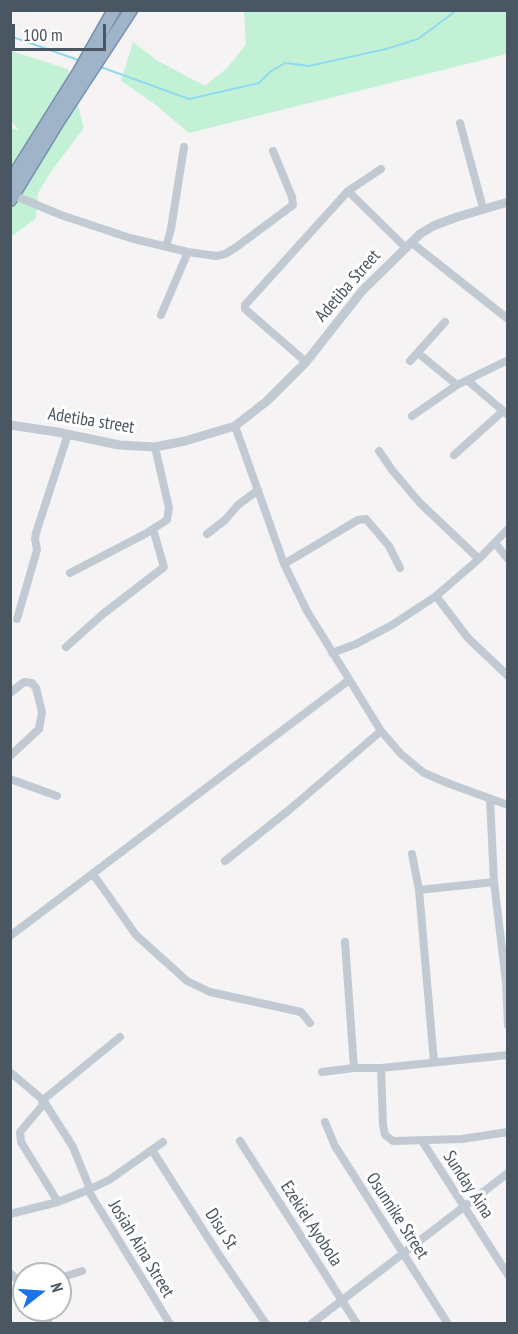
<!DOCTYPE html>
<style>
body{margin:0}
#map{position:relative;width:518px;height:1334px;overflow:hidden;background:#f5f3f3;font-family:"PT Sans Narrow",sans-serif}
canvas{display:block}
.frame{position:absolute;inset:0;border:12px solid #4a5661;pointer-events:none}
.north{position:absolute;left:12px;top:1262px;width:60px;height:60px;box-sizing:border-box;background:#fff;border:2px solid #b7bbc0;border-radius:50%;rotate:73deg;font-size:16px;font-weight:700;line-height:24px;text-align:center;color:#4a5661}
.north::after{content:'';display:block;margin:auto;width:21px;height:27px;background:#1a73e8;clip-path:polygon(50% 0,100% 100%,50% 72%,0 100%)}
.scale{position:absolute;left:12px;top:24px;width:94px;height:27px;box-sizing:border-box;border:3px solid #4a5661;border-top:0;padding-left:8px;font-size:18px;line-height:21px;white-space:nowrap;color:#4a5661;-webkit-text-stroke:4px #fff;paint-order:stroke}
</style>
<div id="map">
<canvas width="518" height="1334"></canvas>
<div class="frame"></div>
<div class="north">N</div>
<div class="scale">100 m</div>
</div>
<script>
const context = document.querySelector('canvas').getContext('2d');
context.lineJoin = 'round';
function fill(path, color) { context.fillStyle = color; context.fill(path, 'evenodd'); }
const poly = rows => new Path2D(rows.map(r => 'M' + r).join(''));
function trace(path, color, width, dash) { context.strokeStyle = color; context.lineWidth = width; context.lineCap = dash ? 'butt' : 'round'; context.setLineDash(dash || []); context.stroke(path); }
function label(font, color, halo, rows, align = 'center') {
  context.font = font + ' "PT Sans Narrow",sans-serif'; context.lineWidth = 6; context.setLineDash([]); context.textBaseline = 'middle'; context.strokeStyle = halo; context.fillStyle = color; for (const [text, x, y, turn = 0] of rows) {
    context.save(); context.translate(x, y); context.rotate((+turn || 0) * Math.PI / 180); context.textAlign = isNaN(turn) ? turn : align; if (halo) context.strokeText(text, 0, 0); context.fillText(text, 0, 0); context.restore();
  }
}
fill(poly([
 [244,11,507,11,507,54,189,133,156,105,121,81,133,42,158,61,205,86,226,69,246,45],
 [11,51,68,69,84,128,52,170,38,193,36,218,11,237,10,128,19,130,11,121]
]), '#c3f1d5');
trace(poly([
 [10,36,81,61],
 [98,66,189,99,259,83,270,72,285,63,309,66,386,49,418,39,457,10]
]), '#90daee', 2);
const trunk = poly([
 [10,182,79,72,114,10],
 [10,200,57,123,131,10]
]);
trace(trunk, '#7690ad', 15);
trace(poly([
 [460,123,483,208],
 [348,191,405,247],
 [13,195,61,215,130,238,188,252,216,256,225,254,235,248,293,205,292,197,273,151],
 [412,243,508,319],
 [166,247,171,229,184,147],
 [161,315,188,252],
 [418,353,457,385],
 [410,361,445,322],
 [306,362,245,309,245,305,348,191,381,169],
 [468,381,508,415],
 [412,416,457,385,508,360],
 [235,426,284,564,307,611,381,731,401,754,424,773,450,784,508,805],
 [379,451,392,470,420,503,479,559],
 [454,455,503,411],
 [207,534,225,520,238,505,258,490],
 [495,543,508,559],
 [284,564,358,520,366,519,389,546,400,568],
 [70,573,145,534,167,520,169,508,155,447],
 [436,596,468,638,508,676],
 [17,619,37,550,35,539,36,533,68,434],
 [66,647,103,614,164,567,153,529],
 [332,653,356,644,392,625,436,596,479,559,508,529],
 [10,693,24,682,32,683,36,688,42,712,39,729,10,756],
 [10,779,57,796],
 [490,799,494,882,506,982,508,1025],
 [412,854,419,890,434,1062],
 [225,861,289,810,381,731],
 [93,874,136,935,187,981,210,992,301,1012,310,1023],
 [419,890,494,882],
 [10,936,349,680],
 [345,942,354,1068],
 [381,1068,383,1125,385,1135,393,1141,462,1139,508,1132],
 [10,1072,43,1100,73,1147,90,1189],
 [322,1072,354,1068,381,1068,508,1055],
 [325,1122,335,1146,448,1324],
 [240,1141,357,1324],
 [422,1141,508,1275],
 [152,1150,217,1252,266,1324],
 [88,1190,170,1324],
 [58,1202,21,1142,20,1132,42,1106,43,1100,120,1037],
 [10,1214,58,1202,88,1190,109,1180,163,1142],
 [10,1273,24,1286],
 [60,1278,82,1271],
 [41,1310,49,1324],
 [311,1324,508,1173]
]), '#c1cad2', 8);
trace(poly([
 [10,425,57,432,119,445,155,447,185,441,235,426,267,401,306,362,362,291,420,234,433,226,457,217,508,202]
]), '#c1cad2', 9);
trace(trunk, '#9fb4c9', 12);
label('18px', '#4a5661', '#fff', [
 ["Adetiba Street",348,286,-49],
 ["Adetiba street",91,421,9],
 ["Sunday Aina",468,1185,57],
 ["Osunnike Street",397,1216,57],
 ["Ezekiel Ayobola",311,1224,57],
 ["Disu St",221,1229,57],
 ["Josiah Aina Street",141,1249,59]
]);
</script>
